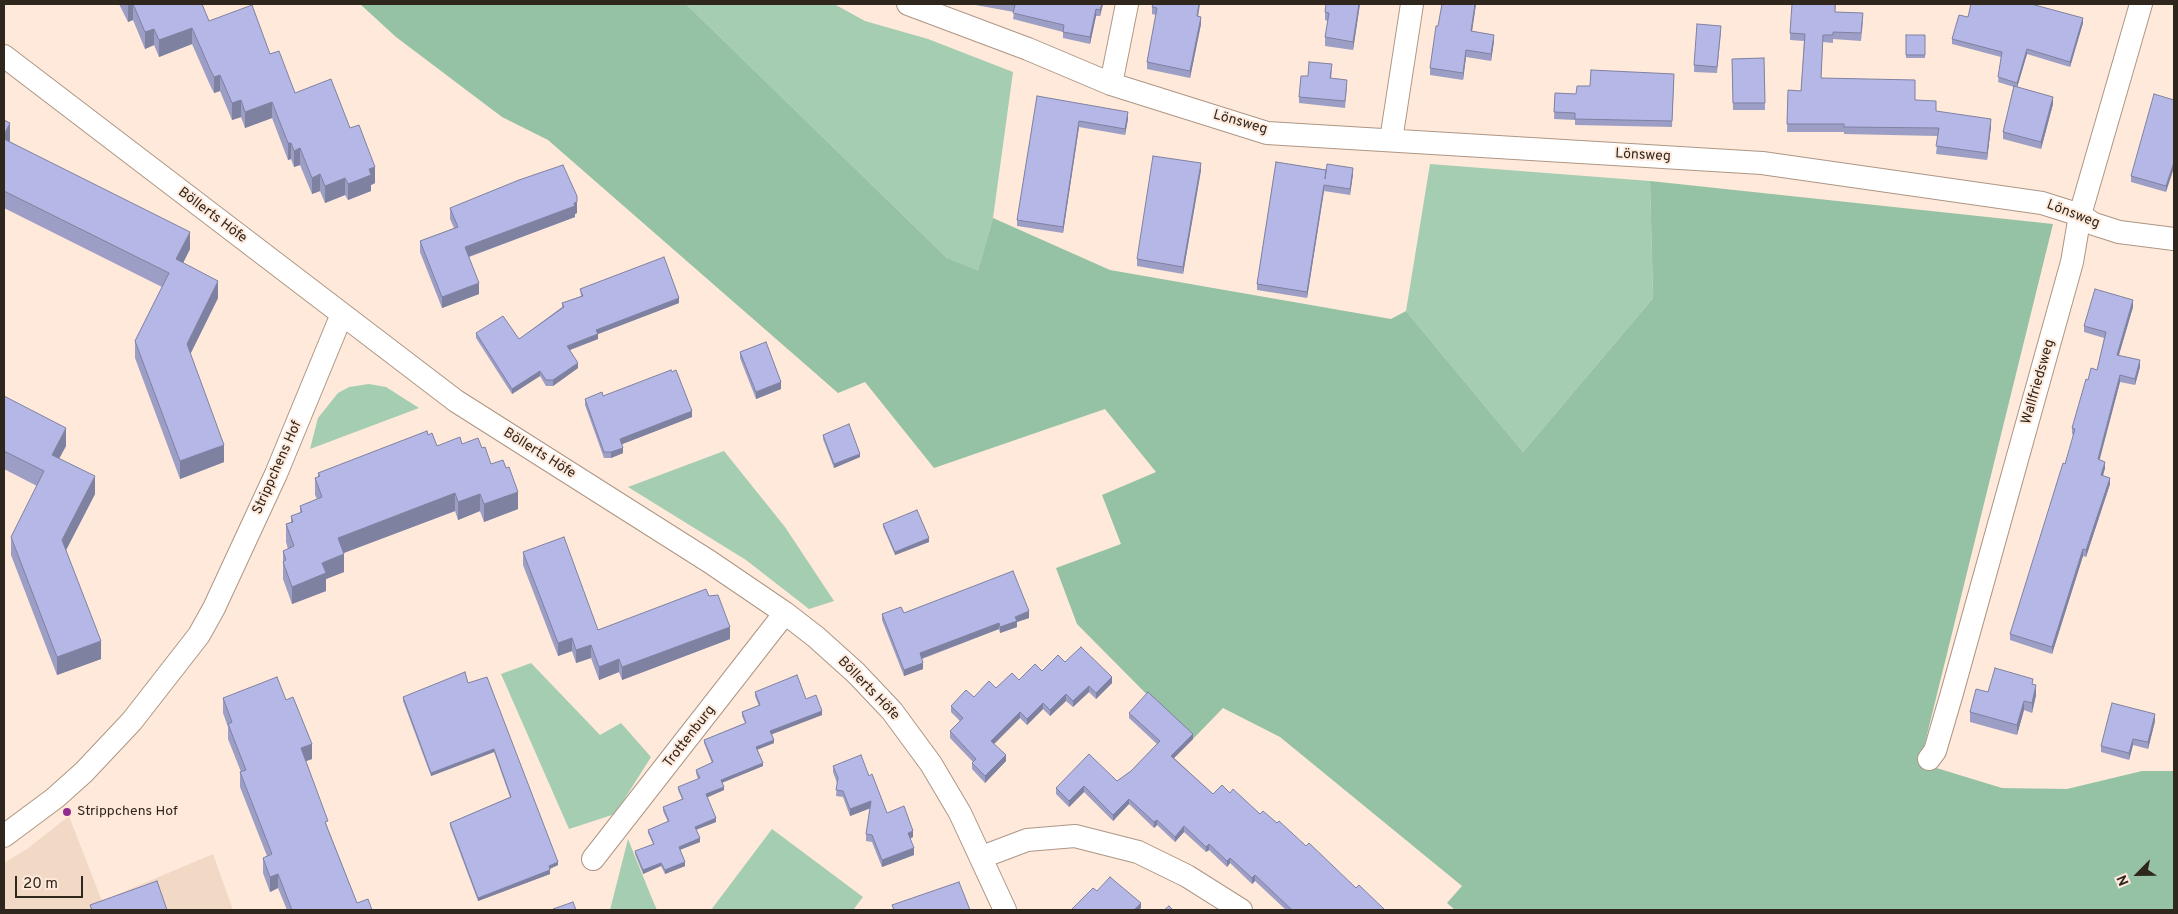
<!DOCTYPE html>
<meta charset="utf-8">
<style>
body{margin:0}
#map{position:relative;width:2178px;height:914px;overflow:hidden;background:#fee9da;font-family:Overpass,sans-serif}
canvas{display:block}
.frame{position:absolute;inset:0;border:5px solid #2f261e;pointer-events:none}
.north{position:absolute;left:2113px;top:849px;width:50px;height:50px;-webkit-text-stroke:4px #fee9da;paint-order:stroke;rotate:247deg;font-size:14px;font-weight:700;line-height:20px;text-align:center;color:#2f261e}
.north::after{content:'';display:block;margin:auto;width:18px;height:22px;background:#2f261e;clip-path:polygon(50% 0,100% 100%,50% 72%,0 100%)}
.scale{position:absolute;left:15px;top:876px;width:68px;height:22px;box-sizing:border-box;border:2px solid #2f261e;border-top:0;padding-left:6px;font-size:15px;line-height:18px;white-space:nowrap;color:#2f261e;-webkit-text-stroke:4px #fee9da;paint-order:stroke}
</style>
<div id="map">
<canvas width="2178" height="914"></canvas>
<div class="frame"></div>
<div class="north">N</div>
<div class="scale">20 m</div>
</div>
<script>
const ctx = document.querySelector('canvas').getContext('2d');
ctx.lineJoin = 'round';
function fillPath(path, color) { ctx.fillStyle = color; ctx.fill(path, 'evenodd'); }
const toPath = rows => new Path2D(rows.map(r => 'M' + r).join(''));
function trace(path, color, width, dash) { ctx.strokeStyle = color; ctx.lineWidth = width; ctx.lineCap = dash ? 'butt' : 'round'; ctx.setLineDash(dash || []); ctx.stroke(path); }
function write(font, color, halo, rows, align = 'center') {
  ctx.font = font + ' Overpass,sans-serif'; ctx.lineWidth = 4; ctx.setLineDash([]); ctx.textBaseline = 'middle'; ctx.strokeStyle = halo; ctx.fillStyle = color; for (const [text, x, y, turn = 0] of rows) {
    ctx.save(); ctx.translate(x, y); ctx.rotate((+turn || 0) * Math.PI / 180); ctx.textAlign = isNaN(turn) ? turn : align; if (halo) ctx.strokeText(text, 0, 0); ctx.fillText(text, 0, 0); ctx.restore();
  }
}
fillPath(toPath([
 [69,816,102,901,213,854,233,910,4,910,4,863,27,849]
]), '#f2d9c6');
fillPath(toPath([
 [686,4,834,4,865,21,928,39,1013,72,993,218,978,272,947,258],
 [1430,164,1650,181,1653,298,1523,452,1406,311],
 [369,384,386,387,419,408,310,449,318,418,338,393,349,387],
 [724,451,785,527,834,601,809,609,746,560,628,487],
 [531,663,600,735,621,723,651,757,615,814,569,829,501,674],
 [772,829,863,897,853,910,711,910],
 [628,839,653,901,657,910,610,910]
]), '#a4cdb2');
fillPath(toPath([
 [360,4,686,4,947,258,978,271,993,218,1110,270,1391,319,1406,311,1523,452,1653,298,1650,181,2053,224,1920,763,2002,788,2067,789,2142,771,2174,771,2174,910,1455,910,1447,903,1462,886,1280,737,1223,708,1192,740,1077,624,1056,568,1121,544,1102,495,1156,472,1105,409,934,468,865,382,838,393,548,140,502,117,396,37]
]), '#95c2a4');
const minor = toPath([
 [908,4,1028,49,1111,84,1267,133,1762,163,2042,203,2080,215,2094,224,2119,232,2174,239],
 [4,56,456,401,710,562,785,613,816,637,856,673,892,711,931,764,960,813,1005,910],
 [1111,84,1127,4],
 [1391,140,1412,4],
 [1929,759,1935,751,1952,693,2072,262,2080,215,2141,4],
 [4,836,55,798,84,772,132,721,199,635,214,608,276,474,342,314],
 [982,857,1027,840,1075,836,1138,852,1187,876,1241,910],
 [593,859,785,613]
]);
trace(minor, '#ae9684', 24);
trace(minor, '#fff', 22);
fillPath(toPath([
 [119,4,202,4,209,21,270,54,295,93,350,128,375,183,371,185,371,191,348,200,345,195,325,203,320,191,312,194,300,165,294,167,291,159,288,160,272,118,245,128,241,117,232,120,220,91,214,93,210,85,192,44,159,57,154,45,145,49,133,20,128,22],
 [970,4,1103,4,1100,16,1096,16,1090,44,1063,38,1063,32,1013,19,1014,12],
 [1360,4,1353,50,1325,46,1325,37,1328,21,1325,20,1325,12],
 [1476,4,1472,31,1494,41,1491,61,1466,57,1463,80,1430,75,1430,68,1438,26],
 [1836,4,1835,12,1863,21,1861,41,1833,39,1833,43,1823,42,1821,78,1915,100,1936,112,1991,126,1987,160,1936,154,1938,136,1844,134,1844,132,1787,132,1788,90,1801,91,1804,41,1790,40,1790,33],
 [1152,7,1198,16,1201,24,1190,78,1147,69,1147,62,1156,15,1152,14],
 [1968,17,2083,23,2070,67,2027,54,2017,87,2053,104,2041,149,2003,139,2003,132,2014,87,1998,82,2001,57,1952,44,1952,39],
 [1721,32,1717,73,1694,72,1694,65],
 [1906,35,1925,35,1925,58,1906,58],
 [1764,58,1765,110,1733,110,1732,59],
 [1332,70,1331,79,1347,87,1345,108,1299,103,1299,97,1308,76],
 [1674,80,1672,127,1575,125,1575,120,1554,119,1555,93,1576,94,1590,86],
 [1037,96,1128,119,1125,135,1079,127,1063,233,1017,226,1017,220],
 [2174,100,2166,192,2131,182,2131,176],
 [4,120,10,140,9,141,190,249,183,263,218,298,190,354,224,462,180,479,135,358,135,341,162,287,4,208],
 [1276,162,1353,174,1350,195,1324,191,1307,298,1257,290,1257,284],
 [1201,170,1183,274,1137,266,1137,259],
 [450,208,577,213,575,214,575,217,469,257,479,294,442,308,420,252,420,241,454,228,450,219],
 [580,289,679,303,598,334,598,339,570,350,578,368,553,386,546,386,540,376,512,394,476,338,476,333,519,339,562,307,562,303,581,296],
 [2133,307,2119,355,2140,367,2135,385,2120,382,2099,460,2105,468,2103,476,2110,484,2086,557,2083,556,2052,654,2010,640,2010,634,2065,464,2074,435,2072,434,2072,428,2088,380,2097,370,2104,338,2084,332,2084,326],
 [740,352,781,389,756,399,740,358],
 [4,396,66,446,59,458,95,494,66,550,101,659,57,675,11,555,11,537,37,486,4,469],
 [603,396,692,417,622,444,623,453,611,458,604,458,585,405,585,399],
 [428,435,437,446,462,444,482,448,518,509,484,522,480,511,458,520,455,511,344,553,344,572,326,579,326,591,292,604,283,579,283,551,288,549,286,542,286,524,291,522,291,516,300,513,300,506,317,499,315,495,315,478,318,477,318,473],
 [823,435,860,457,834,468,823,439],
 [883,524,929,542,895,555,883,527],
 [523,552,598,630,709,596,730,639,622,680,619,672,599,680,591,658,576,663,572,651,558,656,523,565],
 [904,613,1029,618,1017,622,1017,627,1000,633,999,629,922,659,923,669,904,676,882,620,882,614],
 [1065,662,1112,683,1096,699,1089,692,1073,707,1066,701,1050,716,1043,709,1027,725,1020,718,994,744,1006,761,985,783,972,769,972,763,973,762,950,738,950,731,960,721,951,712,951,706],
 [468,683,558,865,550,869,550,874,478,901,450,826,450,823,510,797,494,752,431,776,403,701,403,697],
 [2033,684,2036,695,2032,713,2024,710,2017,735,1970,722,1970,712,1988,692],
 [755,692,806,699,822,715,772,734,774,743,757,750,763,766,722,783,724,790,707,797,716,822,696,830,700,842,680,850,685,866,665,874,661,866,643,874,635,854,635,851,653,844,648,833,648,830,668,822,663,811,663,807,682,799,678,790,678,787,698,779,696,773,696,770,712,763,704,743,704,740,745,723,742,716,742,712,759,706,755,696],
 [223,698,286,700,312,759,305,761,328,829,357,903,372,910,287,910,278,888,270,892,263,873,263,858,267,856,240,787,240,772,241,772,228,739,228,727,223,713],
 [1129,713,1193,739,1174,758,1213,794,1230,793,1260,814,1277,823,1306,846,1356,888,1385,910,1286,910,1255,881,1252,884,1230,863,1227,867,1209,850,1206,852,1184,832,1175,842,1157,825,1154,828,1129,804,1113,821,1084,792,1069,807,1056,794,1056,788,1117,781,1131,771,1157,744,1129,718],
 [2155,721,2148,749,2133,745,2129,760,2101,752,2101,746],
 [833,766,869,776,887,813,913,837,910,839,914,855,882,867,872,842,866,841,866,834,870,808,850,816,843,797,836,796,837,783,833,772]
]), '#9c9ec6');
fillPath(toPath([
 [132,4,133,4,133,20,128,22,128,5],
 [1102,4,1103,4,1100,16,1100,10],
 [1199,4,1200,4,1197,23,1197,16],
 [1359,4,1360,4,1353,50,1353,42],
 [1475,4,1476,4,1471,38,1471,31],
 [1096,9,1096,16,1090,44,1090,37],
 [1201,17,1201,24,1190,78,1190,71],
 [2083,18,2083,23,2070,67,2070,62],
 [192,28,192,44,159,57,159,40],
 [154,29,154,45,145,49,145,32],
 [1494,35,1494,41,1491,61,1491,54],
 [2027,49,2027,54,2017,88,2017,83],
 [1466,50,1466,57,1463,80,1463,73],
 [220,75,220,91,214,93,214,77],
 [2053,97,2053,104,2041,149,2041,142],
 [241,100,241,117,232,120,232,103],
 [272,102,272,118,245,128,245,112],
 [1128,112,1128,119,1125,135,1125,129],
 [1991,119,1991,126,1987,160,1987,153],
 [1079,121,1079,127,1063,233,1063,227],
 [10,123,10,140,4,152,4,135],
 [288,143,291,143,291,159,288,160],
 [300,148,300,165,294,167,294,151],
 [2174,162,2174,168,2166,192,2166,186],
 [1201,163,1201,170,1183,274,1183,267],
 [375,167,375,183,371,185,371,191,348,200,348,184,369,169],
 [1353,168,1353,174,1350,195,1350,189],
 [320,174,320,191,312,194,312,178],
 [345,178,345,195,325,203,325,186],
 [1324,185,1324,191,1307,298,1307,292],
 [577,202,577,213,575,214,575,217,465,258,465,247],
 [190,232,190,249,176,277,176,259],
 [218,281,218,298,187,361,187,344],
 [479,283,479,294,442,308,442,297],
 [679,298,679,303,598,334,598,339,567,351,567,346,596,330],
 [2133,300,2133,307,2117,361,2117,355],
 [2140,360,2140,367,2135,385,2135,379],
 [578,363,578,368,553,386,553,380],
 [540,371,540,376,512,394,512,389],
 [2120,375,2120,382,2098,466,2098,459],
 [781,382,781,389,756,399,756,392],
 [692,411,692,417,620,445,620,439],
 [66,428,66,446,52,472,52,455],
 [224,445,224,462,180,479,180,461],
 [623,448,623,453,611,458,611,452],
 [860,454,860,457,834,468,834,464],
 [2105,462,2105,468,2101,482,2101,475],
 [95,476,95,494,62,558,62,540],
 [2110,478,2110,484,2086,557,2086,550],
 [518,492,518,509,484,522,484,504],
 [455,493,455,511,338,555,338,538],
 [480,494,480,511,458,520,458,502],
 [929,538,929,542,895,555,895,552],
 [2083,549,2083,556,2052,654,2052,647],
 [344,554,344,572,326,579,326,591,292,604,292,587,322,563],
 [1029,611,1029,618,1017,622,1017,627,1000,633,1000,627,1015,617],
 [999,623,999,629,920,659,920,653],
 [730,627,730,639,622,680,622,667],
 [572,638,572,651,558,656,558,643],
 [101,641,101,659,57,675,57,657],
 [591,645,591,658,576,663,576,650],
 [619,659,619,672,599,680,599,667],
 [923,663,923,669,904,676,904,670],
 [1112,677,1112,683,1096,699,1096,693],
 [2036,685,2036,695,2032,713,2032,703],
 [1089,686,1089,692,1073,707,1073,701],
 [1066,694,1066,701,1050,716,1050,710],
 [2024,701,2024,710,2017,735,2017,725],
 [1043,703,1043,709,1027,725,1027,719],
 [822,711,822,715,770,735,770,731],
 [1020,712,1020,718,991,747,991,741],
 [2155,714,2155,721,2148,749,2148,742],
 [1193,734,1193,739,1171,761,1171,756],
 [2133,739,2133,745,2129,760,2129,753],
 [774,740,774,743,756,750,756,747],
 [312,744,312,759,301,763,301,748],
 [494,749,494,752,431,776,431,773],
 [1006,755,1006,761,985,783,985,776],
 [763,763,763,766,721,783,721,780],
 [1084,786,1084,792,1069,807,1069,801],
 [724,787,724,790,706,798,706,794],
 [1129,799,1129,804,1113,821,1113,815],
 [871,801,871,808,850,816,850,809],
 [716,818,716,822,695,830,695,827],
 [1157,820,1157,825,1154,828,1154,822],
 [1184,826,1184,832,1175,842,1175,837],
 [913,831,913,837,908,839,908,833],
 [700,838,700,842,679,850,679,847],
 [1209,844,1209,850,1206,852,1206,847],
 [914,848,914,855,882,867,882,860],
 [1230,858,1230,863,1227,867,1227,861],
 [558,862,558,865,549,869,549,866],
 [685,862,685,866,665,874,665,870],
 [661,863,661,866,643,874,643,870],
 [550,870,550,874,478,901,478,898],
 [278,874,278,888,270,892,270,877],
 [1255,875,1255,881,1252,884,1252,878],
 [1141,903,1141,908,1139,910,1134,910]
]), '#7f81a1');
const building = toPath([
 [133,4,202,4,209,21,252,5,270,54,279,51,295,93,331,79,350,128,359,125,375,167,369,169,371,175,348,184,345,178,325,186,320,174,312,178,300,148,294,151,291,143,288,143,272,102,245,112,241,100,232,103,220,75,214,77,210,69,192,28,159,40,154,29,145,32,133,4],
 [1006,4,1102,4,1100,10,1096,9,1090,37,1063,32,1064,25,1013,13,1015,5,1006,4],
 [1153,4,1199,4,1197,16,1201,17,1190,71,1147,62,1157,8,1152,7,1153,4],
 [1326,4,1359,4,1353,42,1325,37,1329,13,1325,12,1326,4],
 [1442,4,1475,4,1471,31,1494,35,1491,54,1466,50,1463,73,1430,68,1436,26,1438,26,1442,4],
 [1792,4,1835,4,1835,12,1863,13,1861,33,1833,32,1833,35,1823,35,1821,78,1915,80,1915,100,1936,101,1936,111,1991,119,1987,153,1936,146,1939,128,1844,127,1844,124,1787,124,1788,90,1801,91,1805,34,1790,33,1792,4],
 [1971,4,2031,4,2083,18,2070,62,2027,49,2017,83,1998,77,2002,52,1952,39,1959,15,1968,17,1971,4],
 [1697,24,1721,26,1717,67,1694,65,1697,24],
 [1906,35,1925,35,1925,55,1906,55,1906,35],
 [1764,58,1765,103,1733,103,1732,59,1764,58],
 [1309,62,1332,64,1330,78,1347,80,1345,101,1299,97,1301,76,1308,76,1309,62],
 [1591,70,1674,74,1672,121,1575,119,1575,113,1554,112,1555,93,1576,94,1577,86,1590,86,1591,70],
 [2014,86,2053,97,2041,142,2003,132,2014,86],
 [2154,94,2174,100,2174,162,2166,186,2131,176,2154,94],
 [1037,96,1128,112,1125,129,1079,121,1063,227,1017,220,1037,96],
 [4,120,10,123,4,135,4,120],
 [4,139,190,232,176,259,218,281,187,344,224,445,180,461,135,341,169,273,4,191,4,139],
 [1153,156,1201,163,1183,267,1137,259,1153,156],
 [1276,162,1326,170,1325,179,1327,164,1353,168,1350,189,1324,185,1307,292,1257,284,1276,162],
 [563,165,577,196,577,202,574,203,575,206,465,247,479,283,442,297,420,241,458,227,450,208,519,180,563,165],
 [664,257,679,298,596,330,598,334,567,346,578,363,553,380,546,380,540,371,512,389,476,333,503,316,519,339,564,307,562,303,583,296,580,289,664,257],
 [2095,289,2133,300,2117,355,2140,360,2135,379,2120,375,2098,459,2105,462,2101,475,2110,478,2086,550,2083,549,2052,647,2010,634,2063,463,2065,464,2075,429,2072,428,2086,379,2088,380,2091,368,2097,370,2106,332,2084,326,2095,289],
 [766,342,781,382,756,392,740,352,766,342],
 [671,370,672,372,676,370,692,411,620,439,623,448,611,452,604,452,585,399,602,392,603,396,671,370],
 [4,396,66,428,52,455,95,476,62,540,101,641,57,657,11,537,44,471,4,451,4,396],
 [849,424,860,454,834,464,823,435,849,424],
 [427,431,428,435,432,433,437,446,460,437,462,444,478,438,482,448,485,447,491,464,503,460,506,468,509,467,518,492,484,504,480,494,458,502,455,493,338,538,344,554,322,563,326,573,292,587,283,562,286,560,283,551,294,546,286,524,293,522,291,516,302,512,300,506,322,497,315,478,320,476,318,473,427,431],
 [917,510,929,538,895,552,883,524,917,510],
 [564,537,598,630,706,589,709,596,718,595,730,627,622,667,619,659,599,667,591,645,576,650,572,638,558,643,523,552,564,537],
 [1013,571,1029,611,1015,617,1017,621,1000,627,999,623,920,653,923,663,904,670,882,614,901,607,904,613,1013,571],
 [1081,647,1112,677,1096,693,1089,686,1073,701,1066,694,1050,710,1043,703,1027,719,1020,712,991,741,1006,755,985,776,972,763,976,759,950,731,963,718,951,706,966,690,974,697,989,681,996,688,1012,673,1019,680,1035,664,1042,671,1058,655,1065,662,1081,647],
 [1995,668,2033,679,2032,684,2036,685,2032,703,2024,701,2017,725,1970,712,1976,689,1988,692,1995,668],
 [465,672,468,683,487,677,558,862,549,866,550,870,478,898,450,823,511,797,494,749,431,773,403,697,465,672],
 [797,675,806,699,816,695,822,711,770,731,774,740,756,747,763,763,721,780,724,787,706,794,716,818,695,827,700,838,679,847,685,862,665,870,661,863,643,870,635,851,654,844,648,830,669,821,663,807,683,799,678,787,700,778,696,770,713,762,704,740,746,723,742,712,760,705,755,692,797,675],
 [277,677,286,700,293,697,312,744,301,748,328,821,325,822,357,903,368,899,372,910,292,910,278,874,270,877,263,858,272,854,240,772,246,770,228,724,232,722,223,698,277,677],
 [1148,692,1193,734,1171,756,1213,794,1222,785,1230,793,1233,789,1260,814,1263,811,1277,823,1279,821,1306,846,1309,843,1356,888,1359,885,1385,910,1292,910,1255,875,1252,878,1230,858,1227,861,1209,844,1206,847,1184,826,1175,837,1157,820,1154,822,1129,799,1113,815,1084,786,1069,801,1056,788,1089,754,1117,781,1131,771,1160,741,1129,713,1148,692],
 [2112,703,2155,714,2148,742,2133,739,2129,753,2101,746,2112,703],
 [861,755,869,776,872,774,887,813,904,806,913,831,908,833,914,848,882,860,872,835,866,834,871,801,850,809,843,791,836,790,838,778,833,766,861,755],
 [1110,877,1141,903,1134,910,1071,910,1093,888,1097,891,1110,877],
 [157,881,167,910,92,910,90,905,157,881],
 [959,882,970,910,894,910,892,905,959,882],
 [573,902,576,910,553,910,553,909,573,902],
 [1169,906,1173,910,1164,910,1169,906]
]);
fillPath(building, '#b5b8e6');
trace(building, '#7f81a1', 1);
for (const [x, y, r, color] of [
 [67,812,5,"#922b90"]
]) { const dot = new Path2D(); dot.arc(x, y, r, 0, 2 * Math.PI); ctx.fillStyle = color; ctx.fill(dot); trace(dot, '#fee9da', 2); }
write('14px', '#2f261e', '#fee9da', [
 ["Lönsweg",1240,123,16],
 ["Lönsweg",1643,156,3],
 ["Lönsweg",2073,215,21],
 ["Böllerts Höfe",212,216,37],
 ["Wallfriedsweg",2039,382,-74],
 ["Böllerts Höfe",539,454,32],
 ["Strippchens Hof",278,468,-66],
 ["Böllerts Höfe",868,689,46],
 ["Trottenburg",690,737,-52]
]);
write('14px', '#2f261e', '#fee9da', [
 ["Strippchens Hof",77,812]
], 'left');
</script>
